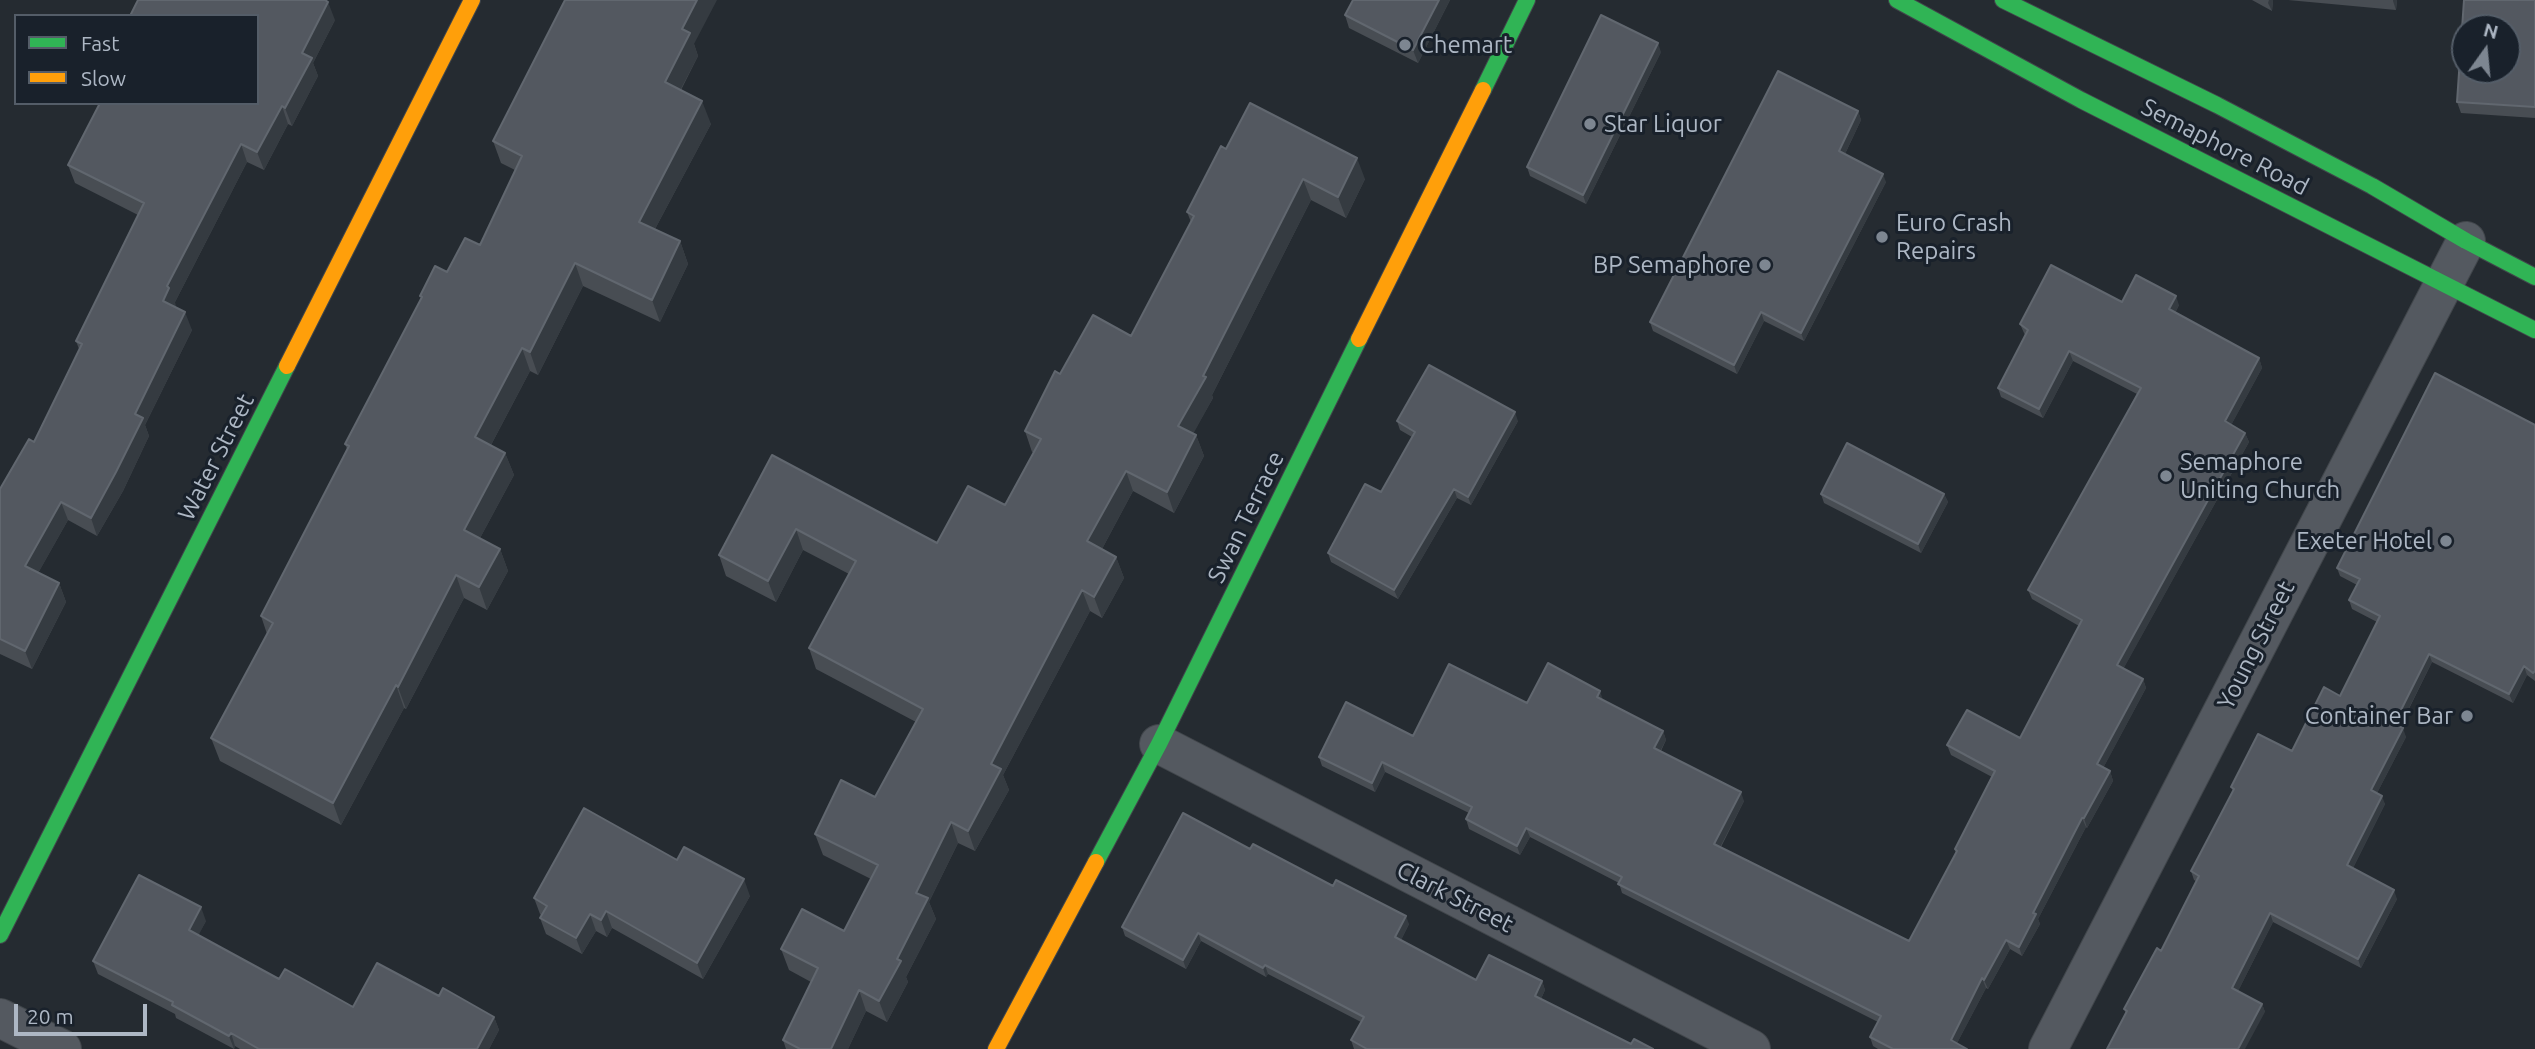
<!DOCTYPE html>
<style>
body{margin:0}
#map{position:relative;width:2535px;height:1049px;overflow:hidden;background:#252b31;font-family:Ubuntu,sans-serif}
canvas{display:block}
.legend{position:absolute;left:14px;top:14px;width:245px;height:91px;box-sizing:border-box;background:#19212b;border:2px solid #545d68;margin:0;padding:9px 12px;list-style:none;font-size:21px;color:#adb7c4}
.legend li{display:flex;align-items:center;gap:14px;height:35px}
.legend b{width:35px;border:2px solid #545d68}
.north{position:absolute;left:2451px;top:14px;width:70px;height:70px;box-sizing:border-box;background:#19212b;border:2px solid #545d68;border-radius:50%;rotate:15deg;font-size:19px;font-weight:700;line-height:28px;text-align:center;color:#adb7c4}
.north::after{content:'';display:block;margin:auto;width:24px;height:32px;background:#7d8691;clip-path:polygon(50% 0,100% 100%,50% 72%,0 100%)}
.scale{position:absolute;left:14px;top:1004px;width:133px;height:32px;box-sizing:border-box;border:4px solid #adb7c4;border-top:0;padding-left:9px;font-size:21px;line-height:24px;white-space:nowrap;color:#adb7c4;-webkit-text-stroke:5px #19212b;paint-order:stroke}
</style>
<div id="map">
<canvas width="2535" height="1049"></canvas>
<ul class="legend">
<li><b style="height:9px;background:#30b455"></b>Fast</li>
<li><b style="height:9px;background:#ff9f0a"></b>Slow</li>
</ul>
<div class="north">N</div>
<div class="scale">20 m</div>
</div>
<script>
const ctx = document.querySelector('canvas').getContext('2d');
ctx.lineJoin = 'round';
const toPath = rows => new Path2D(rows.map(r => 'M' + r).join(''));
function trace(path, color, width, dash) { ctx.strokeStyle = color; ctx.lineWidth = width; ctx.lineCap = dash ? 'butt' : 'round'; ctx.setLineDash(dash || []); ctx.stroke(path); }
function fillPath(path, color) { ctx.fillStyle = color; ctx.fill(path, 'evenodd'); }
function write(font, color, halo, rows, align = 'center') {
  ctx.font = font + ' Ubuntu,sans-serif'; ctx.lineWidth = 6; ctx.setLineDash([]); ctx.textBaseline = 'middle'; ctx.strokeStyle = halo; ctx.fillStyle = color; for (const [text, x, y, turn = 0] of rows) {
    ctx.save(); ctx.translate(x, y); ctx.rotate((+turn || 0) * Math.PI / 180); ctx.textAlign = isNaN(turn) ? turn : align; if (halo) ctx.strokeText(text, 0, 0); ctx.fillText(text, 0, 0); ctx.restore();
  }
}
const street = toPath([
 [1159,744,1751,1049],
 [0,1018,62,1049],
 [2048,1049,2466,241]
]);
const fast = toPath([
 [1897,0,2081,100,2535,330],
 [2003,0,2217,105,2372,186,2466,241,2535,277],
 [1483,90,1527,0],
 [1096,862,1159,744,1359,339],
 [0,935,287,366]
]);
const slow = toPath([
 [1359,339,1483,90],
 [287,366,472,0],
 [996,1049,1096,862]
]);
trace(street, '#41464b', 40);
trace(fast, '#41464b', 18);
trace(slow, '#41464b', 18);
trace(street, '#545960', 38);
trace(fast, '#30b455', 16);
trace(slow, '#ff9f0a', 16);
fillPath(toPath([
 [1353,0,1450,0,1418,63,1349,28,1345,15],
 [2252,0,2273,0,2272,11],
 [2288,0,2397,0,2396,10],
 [2535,0,2535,118,2461,113,2457,102],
 [335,20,313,63,318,76,292,126,288,124,264,170,247,162,175,302,175,307,192,330,145,425,149,436,123,491,97,536,68,520,38,573,59,583,66,602,32,669,0,654,0,489,34,442,79,349,76,341,138,215,75,183,68,165],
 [694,44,698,56,681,90,711,124,655,229,680,241,688,264,660,322,583,286,538,375,530,371,491,445,505,453,514,475,480,538,500,549,508,571,487,610,464,598,406,709,404,708,341,825,220,761,211,738,267,634,261,616,347,449,345,444,421,299,420,296,480,245,515,170,501,163,493,141],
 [1661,52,1586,204,1530,176,1527,167],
 [1858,111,1861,120,1845,154,1886,182,1804,341,1764,321,1737,374,1653,331,1650,322],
 [1226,149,1365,179,1346,218,1311,200,1212,395,1213,398,1193,433,1196,435,1204,456,1174,513,1133,491,1102,549,1116,557,1124,578,1102,618,1090,611,1003,775,1009,790,975,851,958,843,929,902,936,919,906,977,908,982,887,1022,866,1011,848,1049,786,1049,783,1040,811,982,789,970,781,949,844,931,871,879,823,855,815,834,875,797,916,722,816,669,809,648,849,574,803,550,776,602,726,576,719,555,772,455,937,543,1005,505,1034,453,1032,452,1025,431,1060,374,1131,336,1191,222,1187,212],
 [2122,302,2179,305,2175,313,2259,358,2262,368,2231,425,2245,433,2249,442,2123,669,2143,679,2146,688,2103,768,2110,771,2113,781,2087,828,2086,827,2038,919,2040,924,2022,956,2010,949,1988,989,1986,988,1957,1043,1967,1049,1878,1049,1873,1046,1870,1037,1878,1022,1622,893,1619,883,1530,837,1520,855,1469,829,1466,819,1469,813,1385,772,1375,792,1322,766,1319,757,1413,736,1527,703,1603,700,1663,731,1666,740,1661,751,1744,801,1721,847,1909,941,1956,853,1955,849,1992,777,1951,755,1947,745,2020,738,2079,626,2032,599,2028,590,2137,394,2073,361,2043,418,2001,397,1998,388,2025,335,2024,333,2020,324],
 [1397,421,1518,421,1471,505,1457,498,1398,599,1331,562,1328,553,1381,492,1412,437,1400,430],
 [2535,425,2535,681,2527,675,2513,703,2432,662,2400,727,2406,737,2377,793,2385,804,2353,868,2397,899,2361,968,2273,922,2238,991,2262,1004,2265,1012,2126,1014,2124,1009,2161,951,2196,881,2194,880,2191,871,2233,791,2231,787,2292,751,2340,696,2377,622,2352,609,2349,600,2357,585,2340,576,2337,568],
 [1821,494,1944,494,1948,502,1921,553,1824,503],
 [1250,849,1333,886,1409,924,1401,940,1476,980,1542,981,1545,990,1541,999,1631,1044,1653,1049,1354,1049,1351,1040,1361,1022,1268,974,1266,977,1201,941,1186,969,1125,936,1122,927],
 [677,860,750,896,703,979,612,928,607,937,596,931,582,954,546,934,540,918,541,915,540,914,534,898],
 [206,921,198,935,279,979,353,1007,439,996,494,1017,499,1030,489,1049,240,1049,235,1046,234,1049,176,1018,175,1014,98,974,93,961]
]), '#484d53');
fillPath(toPath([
 [697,0,717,0,694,44,698,56,673,104,665,82,682,29],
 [1439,0,1450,0,1418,63,1413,50],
 [2269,0,2273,0,2272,11,2268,3],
 [2393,0,2397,0,2396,10,2393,1],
 [328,2,335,20,313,63,318,76,292,126,285,108,302,53],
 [1658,43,1661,52,1586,204,1583,195],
 [702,101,711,124,647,244,639,222],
 [282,106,288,124,264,170,257,152],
 [1858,111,1861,120,1842,160,1839,151],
 [241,144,247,162,175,302,176,306,169,319,163,301,167,286],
 [1357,158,1365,179,1346,218,1338,197],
 [1883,174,1886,182,1804,341,1801,333],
 [1303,179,1311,200,1212,395,1213,398,1186,447,1178,426],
 [680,241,688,264,660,322,652,300],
 [575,263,583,286,538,375,530,352],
 [2176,296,2179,305,2172,319,2169,309],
 [185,312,192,330,145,425,149,436,123,491,97,536,91,518,135,414],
 [1761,312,1764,321,1737,374,1734,365],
 [522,348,530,371,483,460,475,437],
 [2069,351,2073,361,2043,418,2039,409],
 [2259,358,2262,368,2228,431,2225,421],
 [1515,412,1518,421,1471,505,1468,497],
 [2245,433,2249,442,2120,675,2117,665],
 [1196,435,1204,456,1174,513,1167,492],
 [505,453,514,475,472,553,464,530],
 [1126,471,1133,491,1095,562,1087,541],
 [1454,489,1457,498,1398,599,1394,590],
 [1944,494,1948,502,1921,553,1918,544],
 [61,502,68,520,32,584,25,566],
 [796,529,803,550,776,602,768,581],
 [500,549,508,571,487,610,479,587],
 [1116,557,1124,578,1102,618,1094,597],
 [456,575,464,598,406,709,398,687],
 [59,583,66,602,32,669,25,651],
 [1082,590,1090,611,1003,775,1009,790,975,851,968,831,991,764],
 [2429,654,2432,662,2397,732,2394,724],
 [2524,666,2527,675,2513,703,2509,694],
 [2143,679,2146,688,2100,774,2097,764],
 [396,685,404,708,341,825,333,803],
 [1600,691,1603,700,1597,697],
 [2403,728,2406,737,2374,799,2371,790],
 [1663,731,1666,740,1657,757,1654,748],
 [1382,762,1385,772,1375,792,1372,783],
 [2110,771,2113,781,2087,828,2084,818],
 [1741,792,1744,801,1717,853,1714,844],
 [2382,796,2385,804,2350,874,2347,865],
 [2082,818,2086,827,2038,919,2040,924,2022,956,2019,947,2033,913],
 [951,822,958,843,929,902,936,919,906,977,908,982,887,1022,879,1001,897,959,916,893],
 [1526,828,1530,837,1520,855,1517,846],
 [744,879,750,896,703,979,697,963],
 [2394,890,2397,899,2361,968,2358,959],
 [201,907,206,921,194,944,189,930],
 [606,911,612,928,607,937,601,920],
 [2270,913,2273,922,2235,997,2232,988],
 [590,914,596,931,582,954,576,938],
 [1406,916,1409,924,1398,946,1395,937],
 [1198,933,1201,941,1186,969,1183,960],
 [2006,940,2010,949,1988,989,1984,980],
 [1265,965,1268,974,1266,977,1263,968],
 [1982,978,1986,988,1954,1049,1951,1040],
 [1542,981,1545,990,1538,1005,1535,996],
 [859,990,866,1011,848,1049,831,1049],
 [2262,1004,2265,1012,2245,1049,2238,1049],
 [494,1017,499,1030,489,1049,477,1049],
 [231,1033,235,1046,234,1049,229,1036]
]), '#353b41');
const building = toPath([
 [138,0,325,0,328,2,302,53,312,58,285,108,282,106,257,152,241,144,167,286,169,288,163,301,185,312,135,414,143,418,116,472,91,518,61,502,25,566,59,583,25,651,0,639,0,489,29,439,34,442,82,344,76,341,144,203,68,165,100,103,257,103,257,16,130,16,138,0],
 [565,0,697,0,682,29,690,33,665,82,702,101,639,222,680,241,652,300,575,263,530,352,522,348,475,437,505,453,464,530,500,549,479,587,456,575,398,687,396,685,333,803,211,738,273,623,261,616,349,446,345,444,422,297,420,296,435,266,447,272,465,238,480,245,522,156,493,141,565,0],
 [1353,0,1439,0,1413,50,1345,15,1353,0],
 [2464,0,2535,0,2535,107,2457,102,2464,0],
 [2465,28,2507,28,2507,70,2465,70,2465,28],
 [1601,15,1658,43,1583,195,1527,167,1601,15],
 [1778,71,1858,111,1839,151,1883,174,1801,333,1761,312,1734,365,1650,322,1778,71],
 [1250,103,1357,158,1338,197,1303,179,1203,376,1206,377,1178,426,1196,435,1167,492,1126,471,1087,541,1116,557,1094,597,1082,590,991,764,1001,769,968,831,951,822,916,893,928,898,897,959,901,961,879,1001,859,990,831,1049,800,1049,783,1040,818,968,781,949,802,909,844,931,878,865,815,834,841,780,875,797,923,709,809,648,856,561,796,529,768,581,719,555,772,455,937,543,968,486,1005,505,1041,439,1025,431,1055,371,1060,374,1093,315,1131,336,1194,216,1187,212,1221,146,1226,149,1250,103],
 [2051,265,2122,302,2136,275,2176,296,2169,309,2259,358,2225,421,2245,433,2117,665,2143,679,2097,764,2110,771,2084,818,2082,818,2033,913,2036,914,2019,947,2006,940,1984,980,1982,978,1951,1040,1967,1049,1893,1049,1870,1037,1881,1016,1618,884,1622,877,1526,828,1517,846,1466,819,1472,807,1382,762,1372,783,1319,757,1346,702,1413,736,1449,664,1527,703,1548,663,1600,691,1597,697,1663,731,1654,748,1741,792,1714,844,1909,941,1957,851,1955,849,1995,771,1947,745,1967,710,2020,738,2082,620,2028,590,2141,388,2069,351,2039,409,1998,388,2028,330,2020,324,2051,265],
 [1429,365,1515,412,1468,497,1454,489,1394,590,1328,553,1365,484,1381,492,1415,432,1397,421,1429,365],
 [2435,373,2535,425,2535,671,2533,673,2524,666,2509,694,2429,654,2394,724,2403,728,2371,790,2382,796,2347,865,2394,890,2358,959,2270,913,2232,988,2262,1004,2238,1049,2107,1049,2127,1011,2124,1009,2157,948,2161,951,2199,876,2191,871,2234,789,2231,787,2258,734,2292,751,2324,687,2340,696,2380,616,2349,600,2360,579,2337,568,2435,373],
 [1847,443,1944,494,1918,544,1821,494,1847,443],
 [584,808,677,860,684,847,744,879,697,963,606,911,601,920,590,914,576,938,540,918,547,906,534,898,584,808],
 [1183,813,1250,849,1253,844,1333,886,1336,880,1406,916,1395,937,1476,980,1489,955,1542,981,1535,996,1631,1044,1634,1039,1653,1049,1367,1049,1351,1040,1364,1017,1265,965,1263,968,1198,933,1183,960,1122,927,1183,813],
 [139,875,201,907,189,930,279,979,285,969,353,1007,377,963,439,996,443,988,494,1017,477,1049,259,1049,231,1033,229,1036,172,1005,173,1002,93,961,139,875]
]);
fillPath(building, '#535860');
trace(building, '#61676f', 2);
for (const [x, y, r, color] of [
 [1405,45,7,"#7d8691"],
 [1590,124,7,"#7d8691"],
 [1882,237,7,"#7d8691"],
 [1765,265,7,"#7d8691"],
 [2166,476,7,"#7d8691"],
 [2446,541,7,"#7d8691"],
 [2467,716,7,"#7d8691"]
]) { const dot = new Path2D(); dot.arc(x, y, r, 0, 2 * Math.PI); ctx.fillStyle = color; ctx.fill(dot); trace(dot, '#19212b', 2.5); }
write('24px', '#adb7c4', '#19212b', [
 ["Chemart",1419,45],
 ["Star Liquor",1604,124],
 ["Euro Crash",1896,223],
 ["Repairs",1896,251],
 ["BP Semaphore",1751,265,"right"],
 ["Semaphore",2180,462],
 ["Uniting Church",2180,490],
 ["Exeter Hotel",2432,541,"right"],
 ["Container Bar",2453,716,"right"]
], 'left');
write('24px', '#adb7c4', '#19212b', [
 ["Semaphore Road",2225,147,27],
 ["Water Street",216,457,-63],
 ["Swan Terrace",1246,517,-64],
 ["Young Street",2256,645,-63],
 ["Clark Street",1455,897,27]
]);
</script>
